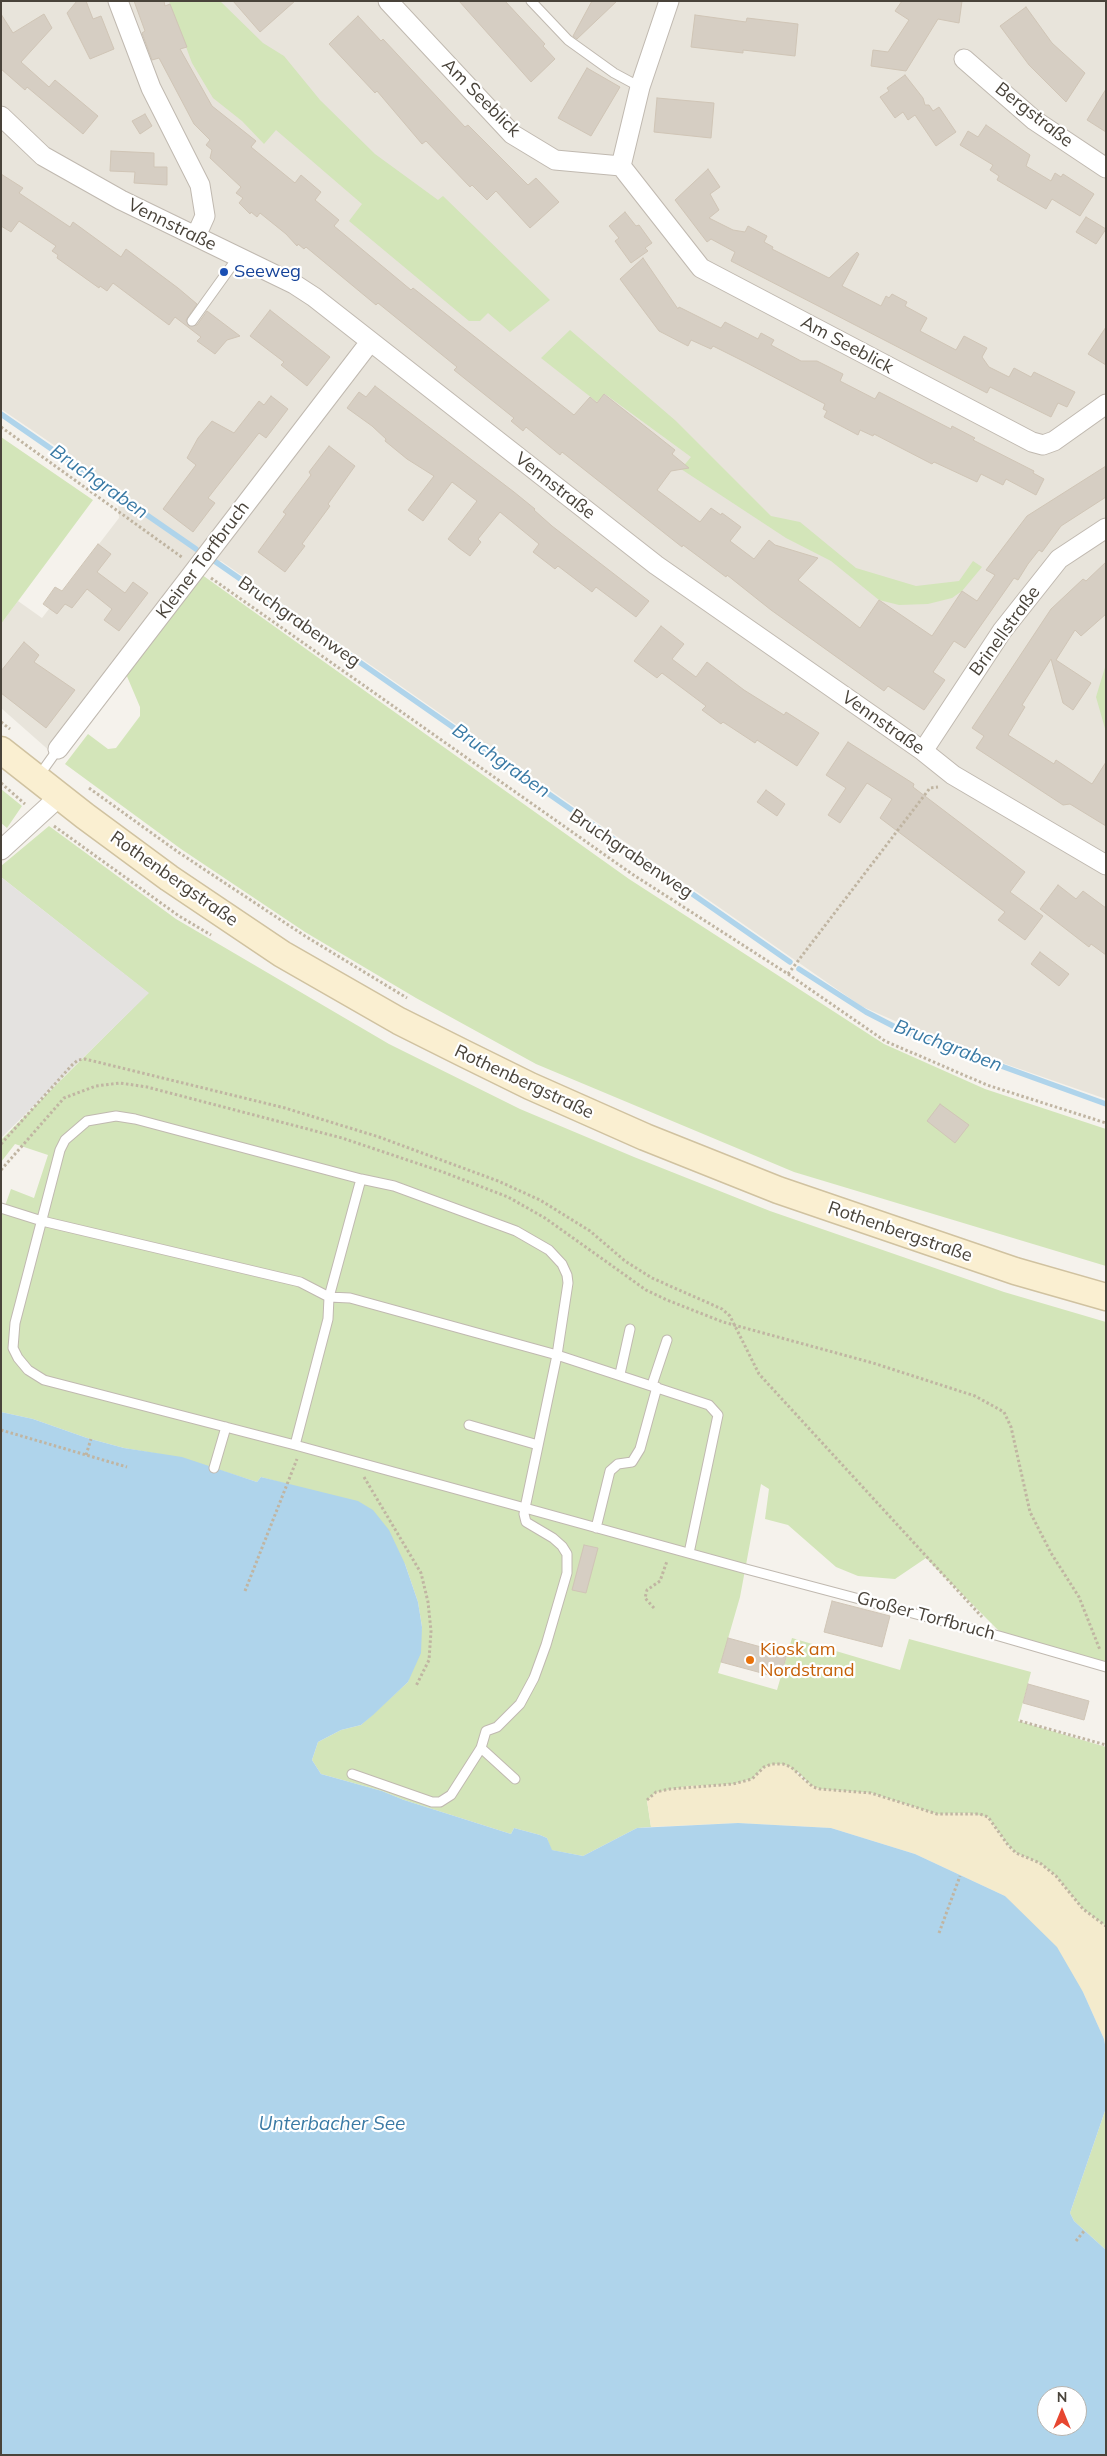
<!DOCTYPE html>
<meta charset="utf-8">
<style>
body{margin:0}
#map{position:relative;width:1107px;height:2456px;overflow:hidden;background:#f5f2ec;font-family:Mulish,sans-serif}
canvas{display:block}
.frame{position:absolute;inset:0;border:2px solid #49433a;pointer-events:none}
.north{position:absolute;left:1037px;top:2386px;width:50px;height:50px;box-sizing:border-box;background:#fff;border:1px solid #b6b4b0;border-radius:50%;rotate:0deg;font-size:14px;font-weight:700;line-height:20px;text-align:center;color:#49433a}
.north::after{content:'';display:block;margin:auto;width:18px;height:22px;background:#e74731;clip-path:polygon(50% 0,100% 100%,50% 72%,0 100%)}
</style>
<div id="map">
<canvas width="1107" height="2456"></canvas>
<div class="frame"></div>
<div class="north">N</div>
</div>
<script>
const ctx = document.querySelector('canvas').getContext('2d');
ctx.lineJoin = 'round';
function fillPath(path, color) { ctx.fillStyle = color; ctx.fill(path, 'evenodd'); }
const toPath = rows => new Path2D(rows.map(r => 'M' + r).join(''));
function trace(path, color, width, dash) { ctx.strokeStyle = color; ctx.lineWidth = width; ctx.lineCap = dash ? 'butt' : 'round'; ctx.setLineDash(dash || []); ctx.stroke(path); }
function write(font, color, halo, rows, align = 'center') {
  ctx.font = font + ' Mulish,sans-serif'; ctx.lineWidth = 4.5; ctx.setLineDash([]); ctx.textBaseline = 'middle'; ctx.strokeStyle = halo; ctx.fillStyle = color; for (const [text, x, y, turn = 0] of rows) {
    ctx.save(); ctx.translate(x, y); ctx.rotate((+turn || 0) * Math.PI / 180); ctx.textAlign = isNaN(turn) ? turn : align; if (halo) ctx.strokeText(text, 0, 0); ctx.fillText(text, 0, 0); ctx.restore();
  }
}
fillPath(toPath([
 [1,1,1106,1,1106,1099,945,1043,861,1006,221,561,187,575,52,753,1,708,1,624,18,601,42,618,119,518,117,488,1,409]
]), '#e8e4db');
fillPath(toPath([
 [169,1,220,1,263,43,284,56,320,100,375,154,438,200,443,196,550,300,510,332,488,313,480,321,469,321,349,221,362,204,276,130,264,144,242,121,213,98,192,63],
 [570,330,676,421,771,516,800,522,856,568,916,586,959,581,973,561,982,567,962,591,952,598,928,604,899,605,879,600,831,561,786,538,681,469,691,457,605,394,597,402,541,358],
 [1,437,93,500,1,624],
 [198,572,629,879,884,1044,985,1089,1106,1129,1106,1266,794,1172,536,1064,416,998,305,932,181,849,65,764,88,734,108,749,116,748,140,716,140,707,126,674],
 [1106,664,1106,732,1096,697],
 [1,789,22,806,7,828,1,823],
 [49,826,176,919,389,1044,520,1109,634,1157,770,1211,1004,1292,1106,1322,1106,1666,1000,1632,926,1558,895,1579,858,1576,836,1567,788,1525,765,1519,769,1489,761,1484,740,1597,718,1673,777,1690,792,1638,900,1670,909,1639,1031,1672,1018,1721,1106,1747,1106,1926,1083,1909,1056,1876,1040,1863,1016,1853,1008,1845,988,1817,970,1813,937,1814,871,1793,820,1789,813,1787,798,1772,764,1767,752,1779,733,1784,670,1789,647,1801,651,1827,637,1828,583,1856,551,1850,547,1838,540,1835,514,1828,511,1834,404,1800,382,1791,321,1774,312,1760,318,1742,341,1730,361,1725,408,1682,422,1627,418,1602,405,1564,315,1492,261,1477,257,1482,182,1458,124,1448,87,1438,33,1419,1,1412,1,1217,11,1189,34,1198,48,1155,15,1144,1,1162,1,1140,148,993,1,877,1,866],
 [1106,2108,1106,2250,1074,2221,1070,2213]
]), '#d3e5b9');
fillPath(toPath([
 [772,1764,783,1764,791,1767,806,1782,820,1789,871,1793,937,1814,970,1813,988,1817,1008,1846,1016,1853,1040,1863,1056,1876,1083,1909,1106,1926,1106,2050,1104,2039,1083,1992,1005,1896,915,1854,831,1828,738,1823,651,1827,647,1800,656,1792,688,1786,733,1784,752,1779,764,1767]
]), '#f4ebcd');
fillPath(toPath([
 [1,877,149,993,1,1138]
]), '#e4e2e0');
fillPath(toPath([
 [1,1412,33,1419,87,1438,124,1448,182,1457,257,1482,261,1477,358,1501,373,1510,389,1530,405,1564,418,1602,422,1627,421,1653,408,1682,373,1715,361,1725,341,1730,318,1742,312,1760,321,1774,382,1791,404,1800,511,1834,514,1828,540,1835,547,1838,552,1850,583,1856,637,1828,738,1823,831,1828,915,1854,1005,1896,1057,1947,1083,1992,1104,2039,1106,2050,1106,2108,1070,2213,1074,2221,1106,2250,1106,2455,1,2455],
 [1047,2396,1077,2396,1077,2426,1047,2426]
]), '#afd4eb');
trace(toPath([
 [1,414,196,549],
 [213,560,790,962],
 [799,969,866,1012,899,1029,1106,1104]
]), '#afd4eb', 5.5);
const building = toPath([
 [77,1,86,1,93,19,101,16,114,49,90,59,67,13,77,1],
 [134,1,164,1,165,6,170,4,187,47,180,49,212,106,256,141,251,147,295,183,301,175,321,192,315,200,339,220,334,226,411,290,413,288,574,415,590,397,597,403,604,394,675,450,672,454,689,468,671,471,657,490,700,522,711,508,721,515,722,513,741,527,730,541,754,559,769,540,775,545,818,558,798,580,860,628,879,600,932,636,962,591,977,601,995,575,986,570,1027,516,1106,466,1106,497,1061,526,1042,552,1039,550,1028,564,1018,580,1014,578,965,648,954,641,933,672,945,680,924,710,888,686,884,691,771,610,727,575,726,577,683,545,682,547,562,452,560,455,526,427,523,431,511,421,514,418,454,370,457,367,378,303,376,305,306,247,304,249,298,244,297,246,286,234,260,213,257,217,251,212,250,214,239,203,243,198,236,193,241,187,210,158,212,150,206,145,210,140,194,124,159,58,152,60,142,33,145,31,134,1],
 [233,1,295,1,260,32,233,1],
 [459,1,505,1,545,44,543,46,555,59,531,82,459,1],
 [592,1,617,1,577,39,573,36,592,1],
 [902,1,962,1,959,23,938,19,906,71,871,66,873,50,888,52,909,20,895,11,902,1],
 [1026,7,1052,43,1085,73,1066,102,1029,65,1000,26,1026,7],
 [1,14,13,33,44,14,52,28,21,62,49,87,55,80,98,116,83,134,27,87,25,90,1,69,1,14],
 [695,15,746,22,747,18,798,24,795,56,743,50,743,53,691,47,695,15],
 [358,16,381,41,383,39,465,127,468,125,528,185,536,178,559,202,530,228,496,191,487,200,472,185,470,187,426,141,422,144,377,91,375,93,329,44,358,16],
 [587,68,620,87,591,136,558,118,587,68],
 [905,75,923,98,925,105,929,105,933,111,939,107,956,132,936,146,915,115,908,120,903,112,895,118,880,97,889,91,887,88,905,75],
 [1106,89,1106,132,1087,120,1106,89],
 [657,98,714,103,711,138,654,132,657,98],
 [145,114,152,126,140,134,132,121,145,114],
 [986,125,1030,155,1026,166,1051,181,1055,173,1061,177,1063,174,1094,194,1080,216,1052,199,1046,209,1012,189,997,180,999,176,990,170,993,165,960,145,968,131,978,137,986,125],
 [111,151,154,153,154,167,167,167,167,185,134,183,135,172,110,171,111,151],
 [708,169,720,187,710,194,719,210,709,218,733,230,745,232,748,226,767,236,764,242,773,247,772,249,829,278,857,252,859,254,842,286,881,306,886,296,889,298,892,294,907,302,905,306,927,318,920,331,956,350,964,336,987,348,982,357,989,367,1009,377,1014,368,1031,377,1034,372,1075,392,1067,407,1058,403,1051,417,990,387,987,393,731,261,735,252,711,239,707,242,675,200,708,169],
 [1,174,23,188,19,193,70,227,73,222,121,257,126,249,178,288,197,304,186,320,189,326,197,325,207,311,240,336,227,340,215,354,197,341,201,337,175,317,169,325,113,283,107,291,100,286,99,288,57,258,58,255,52,251,56,246,19,221,11,232,1,226,1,174],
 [625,212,636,226,639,225,652,243,645,248,648,251,631,263,615,241,619,238,609,226,625,212],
 [1086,217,1106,229,1096,244,1076,232,1086,217],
 [643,258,678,309,679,307,721,328,725,322,758,339,761,333,774,340,771,345,801,361,817,361,843,374,840,381,875,399,879,392,951,429,952,426,975,438,973,440,1034,471,1033,473,1044,479,1036,495,1006,479,1003,485,981,474,977,482,934,462,932,464,874,434,873,436,860,430,858,435,824,417,827,411,823,409,825,404,747,363,713,346,711,349,691,340,688,346,659,331,620,279,643,258],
 [270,310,330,357,307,386,281,365,284,362,250,336,270,310],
 [1106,327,1106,365,1088,354,1106,327],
 [375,386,514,492,535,509,534,510,552,526,649,601,636,617,596,587,592,592,558,566,555,569,533,552,539,544,500,512,478,539,481,542,470,556,459,548,448,539,477,501,452,482,423,521,408,510,434,476,407,459,385,441,386,439,372,426,347,408,359,392,366,397,375,386],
 [271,396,288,409,266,438,259,433,208,498,215,503,193,532,163,509,196,465,187,458,198,438,212,421,234,433,259,401,264,405,271,396],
 [329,446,355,466,328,504,330,506,302,544,305,546,285,572,258,552,286,514,283,512,311,475,309,472,329,446],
 [98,544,111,554,97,572,125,593,133,582,148,593,119,631,104,620,112,609,87,589,72,608,65,604,57,614,43,604,55,587,62,591,98,544],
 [1106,562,1106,614,1081,636,1075,630,1056,660,1091,683,1073,710,1063,703,1051,659,1022,705,1025,707,1008,735,1054,764,1056,760,1092,784,1106,762,1106,826,1070,804,1063,805,976,748,984,736,972,728,1051,609,1083,579,1086,581,1106,562],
 [661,626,684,644,672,659,696,677,707,662,744,690,784,715,786,712,819,733,797,766,757,740,755,743,723,722,721,724,702,710,706,706,662,673,657,678,634,661,661,626],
 [24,642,39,655,34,662,75,690,46,728,1,693,1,671,24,642],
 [848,742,914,784,913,787,1025,872,1010,892,1043,916,1025,940,998,920,1005,912,880,818,892,799,867,783,840,823,828,815,846,788,826,775,848,742],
 [766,790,785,804,777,816,757,802,766,790],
 [1058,885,1076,899,1083,891,1106,908,1106,955,1091,944,1089,947,1040,909,1058,885],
 [1040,952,1069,974,1059,986,1031,964,1040,952],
 [940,1104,969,1125,955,1143,927,1121,940,1104],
 [584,1545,598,1548,586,1593,572,1590,584,1545],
 [832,1601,890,1616,882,1647,824,1632,832,1601],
 [728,1638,787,1654,780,1678,721,1662,728,1638],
 [1028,1684,1089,1701,1084,1720,1023,1703,1028,1684]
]);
fillPath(building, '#d6cec3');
trace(building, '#d0c5b6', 1);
const lane = toPath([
 [531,1,568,40,614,73,640,87],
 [192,321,238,257],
 [38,777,58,749],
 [1,1208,42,1221,300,1282,329,1297,350,1298,557,1355,709,1405,718,1415,689,1553],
 [620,1374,630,1329],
 [652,1385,667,1340],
 [469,1425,538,1445],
 [295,1445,328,1319,329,1297,361,1179],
 [214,1468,226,1427],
 [596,1528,610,1471,618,1464,632,1462,640,1449,657,1387],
 [352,1774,432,1802,440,1802,451,1795,481,1748],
 [515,1779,481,1748,486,1731,497,1727,520,1704,534,1678,546,1645,567,1573,567,1554,562,1546,553,1538,526,1522,524,1514,525,1508,557,1355,568,1283,567,1275,562,1264,549,1250,516,1231,394,1186,361,1179,135,1119,116,1116,87,1121,65,1140,60,1150,15,1323,13,1348,18,1358,28,1370,44,1380,295,1445,525,1508,746,1569,999,1636,1106,1667]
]);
const street = toPath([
 [118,1,151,88,200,185,205,216,196,236],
 [388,1,512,134,555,160,621,166],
 [669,1,640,87,621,166,701,268,1032,442,1043,445,1054,441,1106,404],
 [964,59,1034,120,1106,168],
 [1,116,43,156,121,200,294,284,314,297,656,565,923,751,953,775,1106,865],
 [58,749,370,342],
 [923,751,1002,631,1059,559,1106,528],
 [1,850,60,796]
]);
const secondary = toPath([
 [1,750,85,816,169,878,282,954,399,1021,463,1053,530,1086,645,1137,778,1190,1015,1271,1106,1297]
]);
trace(lane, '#c0b9b0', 11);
trace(street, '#c0b9b0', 21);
trace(secondary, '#d0c2a0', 29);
trace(toPath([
 [1,427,183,558],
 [211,578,632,874,788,974,885,1041,987,1085,1106,1123],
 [1,722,10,729],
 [1,783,25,804],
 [89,788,178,852,305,936,407,998],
 [54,826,179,916,211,935],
 [788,974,930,788,938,787],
 [1,1144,72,1065,78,1060,85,1059,285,1108,379,1137,498,1181,540,1200,590,1231,625,1261,652,1278,722,1309,730,1316,759,1374,982,1617],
 [1,1170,64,1098,96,1086,120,1083,147,1087,342,1138,443,1172,508,1197,545,1218,646,1290,667,1300,723,1322,873,1363,975,1396,1004,1412,1011,1427,1030,1512,1051,1553,1079,1597,1100,1650],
 [1,1430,127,1467],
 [86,1455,91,1439],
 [364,1477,421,1573,428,1602,431,1631,429,1660,416,1686],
 [245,1591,297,1459],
 [654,1608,645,1598,647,1590,660,1581,667,1561],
 [1020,1721,1106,1745],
 [647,1800,656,1792,670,1789,733,1784,752,1779,764,1767,772,1764,783,1764,791,1767,813,1787,820,1789,871,1793,937,1814,980,1814,988,1817,1008,1845,1016,1853,1040,1863,1056,1876,1083,1909,1106,1926],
 [939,1933,960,1876],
 [1076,2241,1084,2231]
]), '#c0b5a2', 3, [2.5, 2.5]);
trace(lane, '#fff', 9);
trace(street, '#fff', 19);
trace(secondary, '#faefd1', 26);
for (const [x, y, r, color] of [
 [224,272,5,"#1a4fb4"],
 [750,1660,5,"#e8710a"]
]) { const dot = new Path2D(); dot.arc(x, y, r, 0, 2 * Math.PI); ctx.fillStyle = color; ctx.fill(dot); trace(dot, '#fff', 2); }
write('18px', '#49433a', '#fff', [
 ["Am Seeblick",481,98,45],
 ["Bergstraße",1034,115,38],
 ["Vennstraße",172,225,26],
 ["Am Seeblick",847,345,28],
 ["Vennstraße",555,486,38],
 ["Kleiner Torfbruch",203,560,-53],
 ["Bruchgrabenweg",299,622,35],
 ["Brinellstraße",1005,631,-54],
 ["Vennstraße",883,723,35],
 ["Bruchgrabenweg",631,854,34],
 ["Rothenbergstraße",174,879,35],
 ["Rothenbergstraße",524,1082,25],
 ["Rothenbergstraße",900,1232,19],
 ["Großer Torfbruch",926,1616,15]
]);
write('18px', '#164399', '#fff', [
 ["Seeweg",234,272]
], 'left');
write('18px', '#c56008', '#fff', [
 ["Kiosk am",760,1650],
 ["Nordstrand",760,1671]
], 'left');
write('italic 19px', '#3a7aa5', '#fff', [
 ["Bruchgraben",99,482,35],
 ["Bruchgraben",501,761,35],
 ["Bruchgraben",948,1046,21],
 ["Unterbacher See",332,2124]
]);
</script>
